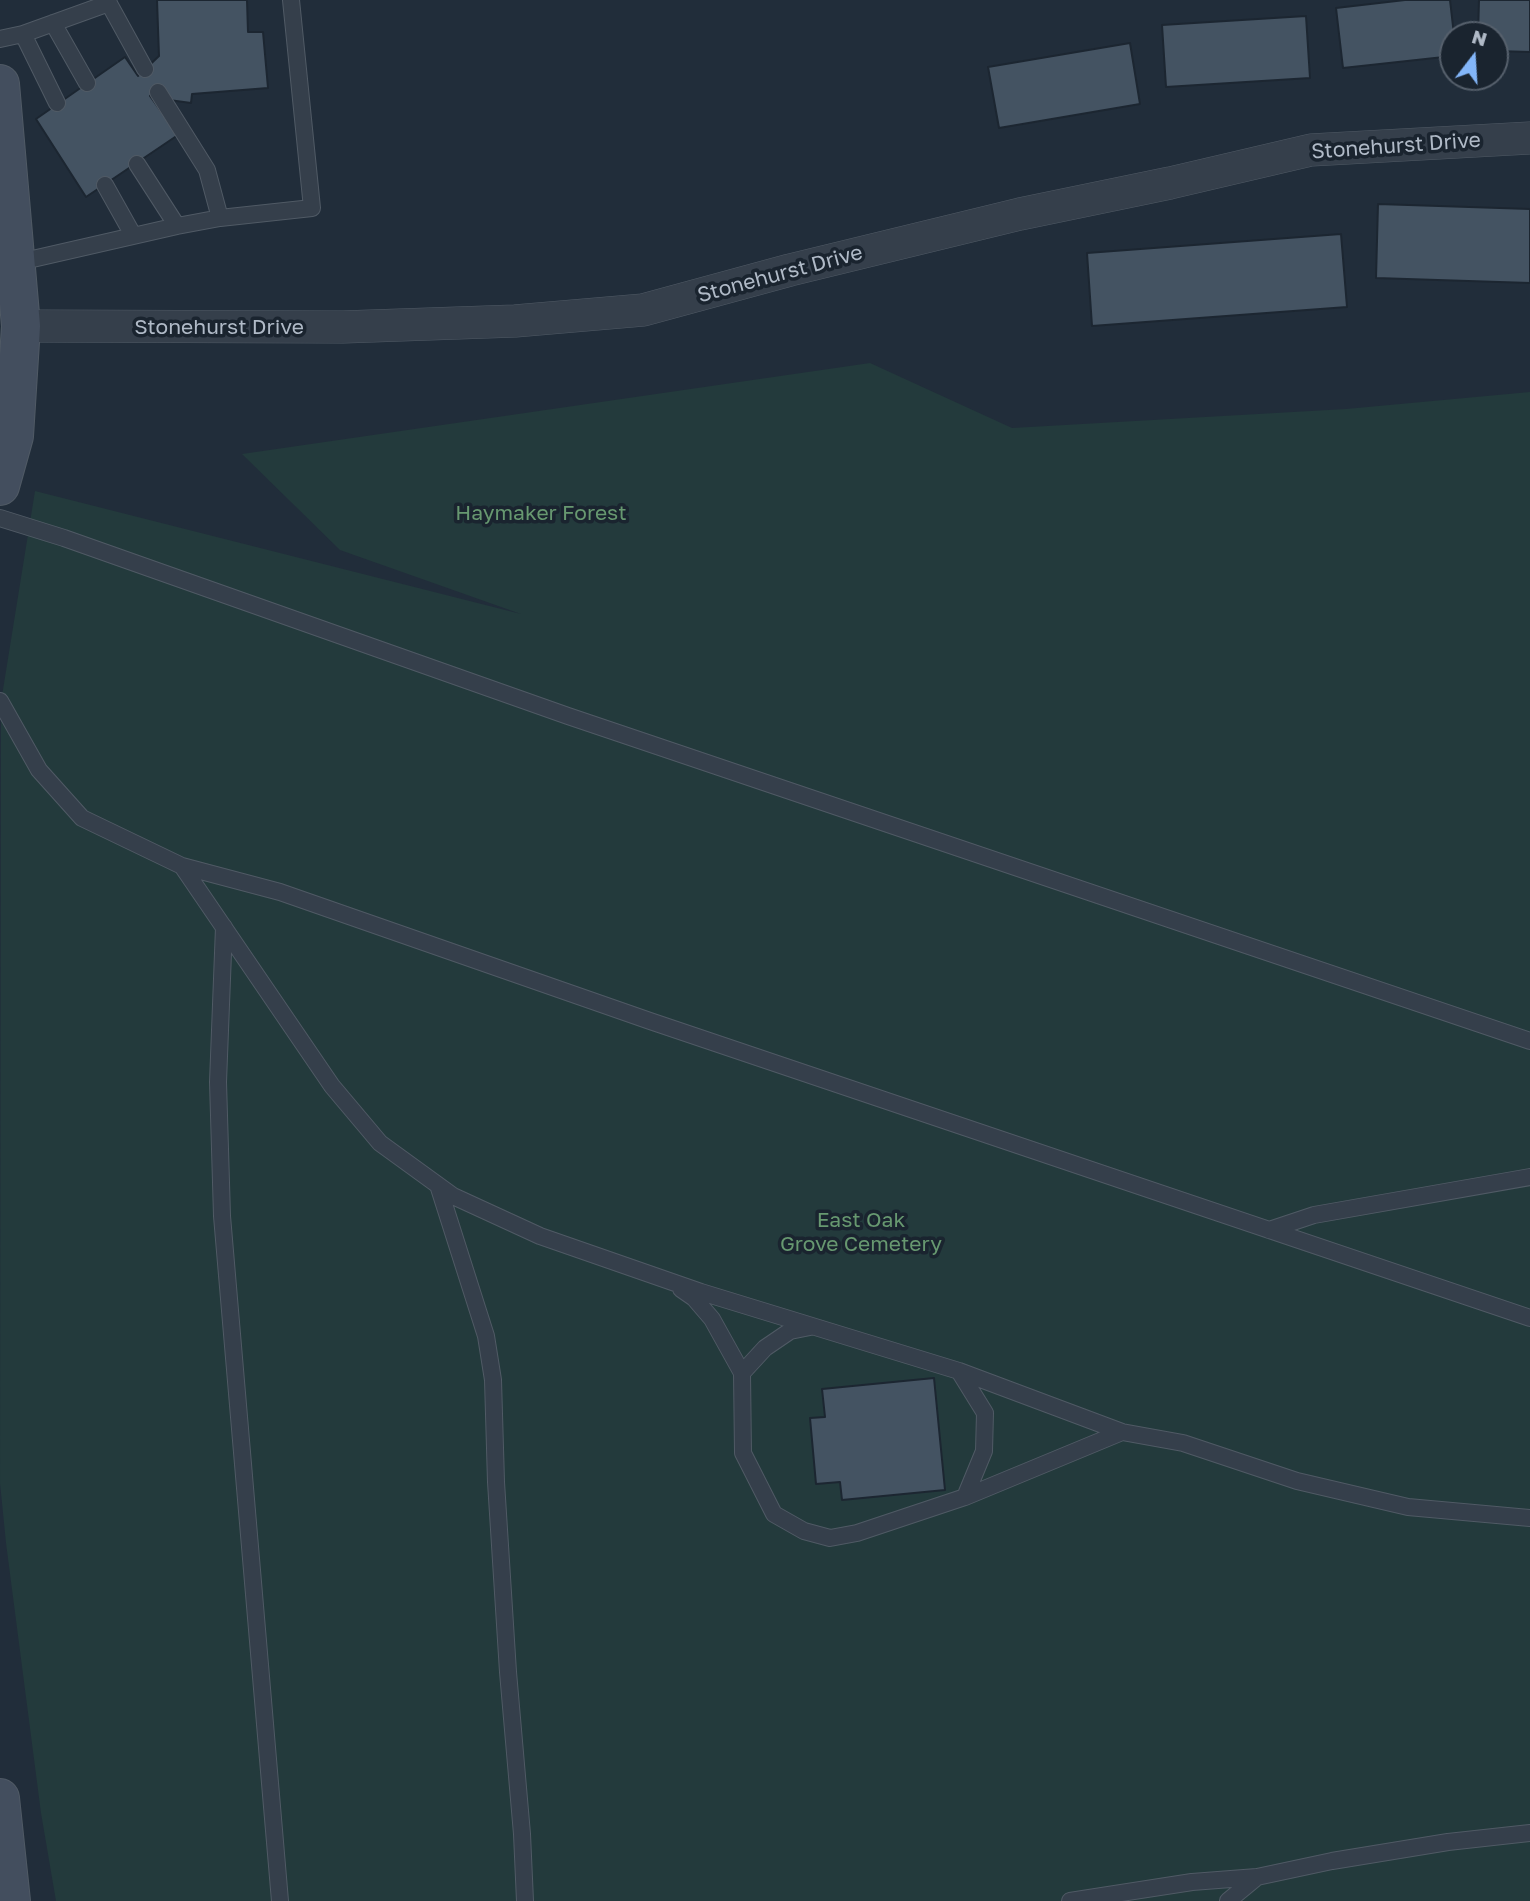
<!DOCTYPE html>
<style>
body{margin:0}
#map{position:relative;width:1530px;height:1901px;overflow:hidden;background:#212d3a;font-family:"Golos Text",sans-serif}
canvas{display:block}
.north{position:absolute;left:1439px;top:21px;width:70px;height:70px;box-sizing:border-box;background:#1a242f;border:2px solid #56606c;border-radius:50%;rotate:17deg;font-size:19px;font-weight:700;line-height:28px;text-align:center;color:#b0bac7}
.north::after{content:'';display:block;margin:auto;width:24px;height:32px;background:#83b6f9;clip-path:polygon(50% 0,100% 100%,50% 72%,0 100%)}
</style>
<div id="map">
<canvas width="1530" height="1901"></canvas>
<div class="north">N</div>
</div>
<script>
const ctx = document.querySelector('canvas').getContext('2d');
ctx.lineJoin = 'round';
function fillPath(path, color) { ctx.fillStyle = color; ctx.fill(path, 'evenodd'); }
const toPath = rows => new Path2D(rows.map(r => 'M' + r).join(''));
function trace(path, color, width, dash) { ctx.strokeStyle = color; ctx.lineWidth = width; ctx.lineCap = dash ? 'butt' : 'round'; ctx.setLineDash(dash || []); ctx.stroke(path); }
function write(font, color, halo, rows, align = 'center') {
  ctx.font = font + ' "Golos Text",sans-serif'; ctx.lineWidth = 7; ctx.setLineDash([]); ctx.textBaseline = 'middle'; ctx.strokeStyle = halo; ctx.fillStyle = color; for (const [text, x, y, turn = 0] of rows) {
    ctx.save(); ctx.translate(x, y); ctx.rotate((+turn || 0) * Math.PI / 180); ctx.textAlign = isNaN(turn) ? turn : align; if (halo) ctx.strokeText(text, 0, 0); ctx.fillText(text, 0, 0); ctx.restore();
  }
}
fillPath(toPath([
 [870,363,1012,428,1346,409,1530,392,1530,1901,56,1901,41,1813,6,1543,0,1483,1,702,35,491,521,614,340,550,242,454]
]), '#233a3c');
const building = toPath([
 [157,0,247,0,248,32,263,32,268,88,192,94,191,103,169,100,164,89,150,96,178,135,86,197,36,119,125,57,138,76,159,56,157,0],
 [1405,0,1450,0,1454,35,1453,56,1343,68,1336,8,1405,0],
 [1479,0,1530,0,1530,52,1495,51,1495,35,1478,35,1479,0],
 [1306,16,1310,78,1166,87,1162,25,1306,16],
 [1130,43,1140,104,999,128,988,67,1130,43],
 [1378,204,1530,209,1530,283,1376,278,1378,204],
 [1341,234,1347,307,1092,326,1087,253,1341,234],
 [934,1378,945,1490,842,1500,840,1482,816,1484,810,1418,825,1417,822,1389,934,1378]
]);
fillPath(building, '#445362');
trace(building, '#1c2631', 2);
const lane = toPath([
 [107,0,145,69],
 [53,23,87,83],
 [23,34,57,103],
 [0,39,23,34,109,3],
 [158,92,207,170,220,218],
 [137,164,177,226],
 [105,185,133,235],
 [15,263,177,226,220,218,312,208,291,0],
 [0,518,64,538,568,716,1530,1041],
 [0,701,39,770,82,818,182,866,332,1086,380,1143,453,1196,540,1236,701,1292,959,1371,1122,1432,1183,1443,1297,1481,1408,1507,1530,1518],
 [182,866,280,892,650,1021,1530,1318],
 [224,927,218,1082,222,1216,280,1901],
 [438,1185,486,1336,493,1380,496,1482,508,1672,522,1834,525,1901],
 [1269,1230,1314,1215,1530,1177],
 [681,1289,694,1298,712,1319,742,1373],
 [810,1327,790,1331,765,1348,742,1373,743,1453,774,1514,804,1531,830,1538,857,1533,965,1497,984,1451,985,1413,959,1371],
 [965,1497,1122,1432],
 [1070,1901,1192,1882,1257,1877,1332,1861,1448,1842,1530,1833],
 [1228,1901,1257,1877]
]);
const street = toPath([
 [21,326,343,327,515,321,643,310,790,270,1020,214,1170,183,1311,150,1530,138]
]);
const secondary = toPath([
 [0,84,21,326,14,436,0,486],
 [0,1798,11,1901]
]);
trace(lane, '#505a65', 18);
trace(street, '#505a65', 33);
trace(secondary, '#505a65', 40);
trace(lane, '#353f4b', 16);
trace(street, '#353f4b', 32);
trace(secondary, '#434e5e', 38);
write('21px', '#b0bac7', '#1a242f', [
 ["Stonehurst Drive",1396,146,-4],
 ["Stonehurst Drive",780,274,-15],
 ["Stonehurst Drive",219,327]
]);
write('21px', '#679870', '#1a242f', [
 ["Haymaker Forest",541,513],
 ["East Oak",861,1220],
 ["Grove Cemetery",861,1244]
]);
</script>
